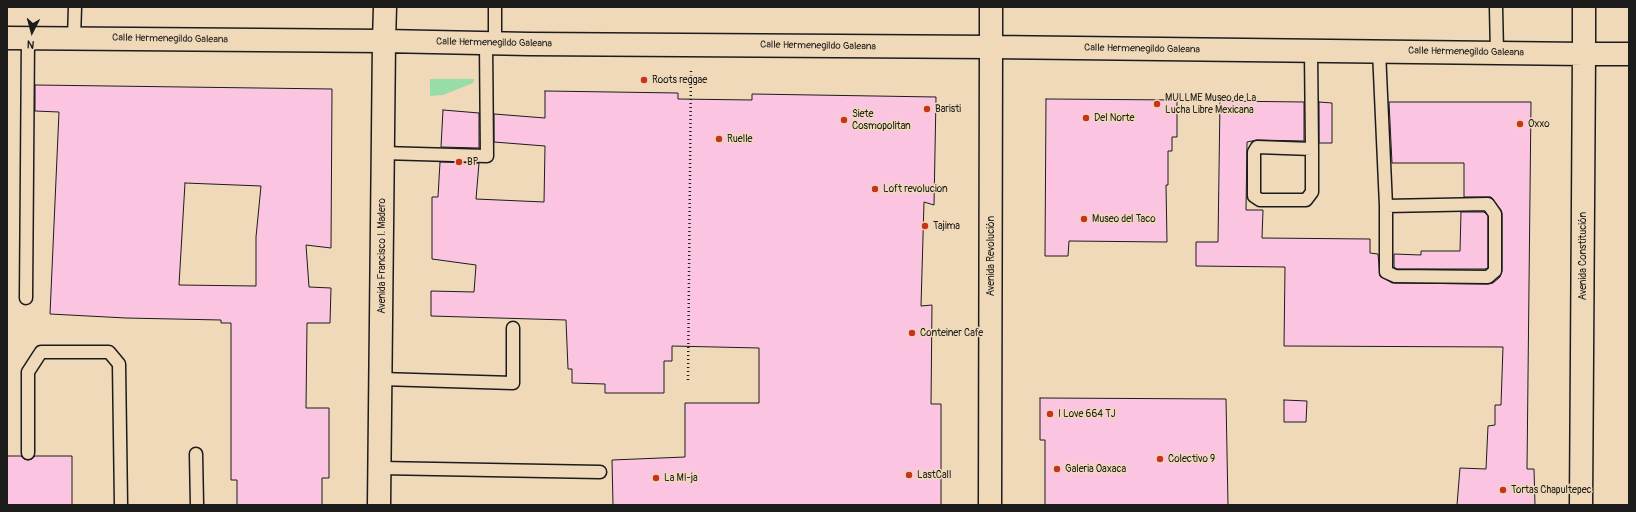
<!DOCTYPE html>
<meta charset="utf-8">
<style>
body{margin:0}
#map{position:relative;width:1636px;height:512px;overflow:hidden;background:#efd9b8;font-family:Pangolin,sans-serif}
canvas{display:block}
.frame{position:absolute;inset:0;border:8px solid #1c1c1c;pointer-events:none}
.north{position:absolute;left:12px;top:12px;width:40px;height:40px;-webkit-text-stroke:3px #efd9b8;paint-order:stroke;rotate:186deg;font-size:11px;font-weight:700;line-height:16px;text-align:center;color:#1c1c1c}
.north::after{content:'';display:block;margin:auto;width:14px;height:18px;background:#1c1c1c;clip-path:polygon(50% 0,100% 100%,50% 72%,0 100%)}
</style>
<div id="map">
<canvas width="1636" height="512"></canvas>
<div class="frame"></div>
<div class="north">N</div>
</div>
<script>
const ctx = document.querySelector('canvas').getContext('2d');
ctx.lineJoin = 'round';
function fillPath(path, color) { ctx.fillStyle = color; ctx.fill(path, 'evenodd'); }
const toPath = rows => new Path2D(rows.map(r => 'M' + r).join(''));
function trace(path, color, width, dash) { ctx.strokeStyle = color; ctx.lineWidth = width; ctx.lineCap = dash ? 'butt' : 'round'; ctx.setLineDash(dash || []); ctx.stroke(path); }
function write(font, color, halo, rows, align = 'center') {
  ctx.font = font + ' Pangolin,sans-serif'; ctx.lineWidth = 3; ctx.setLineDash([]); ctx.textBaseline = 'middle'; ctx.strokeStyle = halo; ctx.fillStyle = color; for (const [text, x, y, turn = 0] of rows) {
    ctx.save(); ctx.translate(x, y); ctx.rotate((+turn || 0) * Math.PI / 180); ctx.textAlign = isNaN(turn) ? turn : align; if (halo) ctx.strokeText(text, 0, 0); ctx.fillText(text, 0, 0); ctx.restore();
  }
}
fillPath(toPath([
 [430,79,474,79,473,83,443,95,430,96]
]), '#98dca7');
const building = toPath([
 [35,85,332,89,331,248,306,245,309,287,331,288,330,323,307,323,306,408,329,408,329,478,322,478,322,505,237,505,237,480,231,480,231,323,221,323,221,320,126,318,50,314,59,112,35,111,35,85],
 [185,183,261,186,256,237,256,286,179,285,185,183],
 [545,91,678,93,678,99,752,100,752,94,936,97,934,205,924,202,921,306,932,305,931,404,941,404,941,505,613,505,612,460,685,457,685,403,759,403,759,348,672,346,672,361,664,361,664,393,605,393,605,384,572,383,572,369,568,369,566,320,431,316,431,291,474,292,476,265,432,259,432,197,438,197,440,162,479,163,476,199,544,202,545,146,494,142,494,114,545,118,545,91],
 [1046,99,1177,100,1177,137,1172,137,1172,151,1168,151,1168,185,1166,185,1167,242,1069,241,1068,256,1045,256,1046,99],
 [1220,101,1304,102,1304,141,1257,140,1247,142,1246,210,1263,210,1262,238,1370,239,1370,253,1378,254,1380,276,1392,283,1488,284,1493,283,1500,277,1502,271,1502,214,1501,210,1491,197,1464,197,1464,163,1392,163,1389,102,1531,102,1527,469,1534,469,1535,505,1457,505,1460,468,1486,469,1488,426,1495,425,1495,405,1501,405,1503,347,1284,346,1285,267,1196,266,1196,242,1218,242,1220,101],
 [1319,102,1332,103,1332,143,1319,143,1319,102],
 [443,110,479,113,479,148,441,147,443,110],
 [1461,212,1484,212,1488,216,1488,268,1485,269,1397,269,1394,267,1394,254,1421,255,1421,251,1460,251,1461,212],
 [1040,398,1226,399,1228,505,1045,505,1045,440,1040,440,1040,398],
 [1284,400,1307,401,1306,422,1284,422,1284,400],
 [7,456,21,456,24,459,28,460,32,459,35,456,72,456,72,505,7,505,7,456]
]);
fillPath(building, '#fbc5e1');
trace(building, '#1c1c1c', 1);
const lane = toPath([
 [1496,7,1497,53],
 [74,38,75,7],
 [495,43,495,7],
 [1311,51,1312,149,1312,192,1306,200,1260,200,1254,196,1254,152,1257,147,1312,149],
 [1379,51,1386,206,1386,272,1395,276,1488,277,1495,271,1495,214,1488,204,1386,206],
 [383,153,487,156,486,43],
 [26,298,28,38],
 [381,379,513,383,513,328],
 [28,453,28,372,41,352,109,352,119,364,121,505],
 [196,454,197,505],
 [380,468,600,472]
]);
const street = toPath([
 [990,505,991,47]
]);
const secondary = toPath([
 [1584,7,1584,54,1629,54],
 [7,38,384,41,385,7]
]);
const primary = toPath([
 [991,7,991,47],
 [379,505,384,41,529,44,991,47,1584,54,1581,505]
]);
trace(lane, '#1c1c1c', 15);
trace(street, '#1c1c1c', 25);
trace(secondary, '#1c1c1c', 25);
trace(primary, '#1c1c1c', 25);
trace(toPath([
 [688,380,691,70]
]), '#1c1c1c', 2.5, [1, 3]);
trace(lane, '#efd9b8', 12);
trace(street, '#efd9b8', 22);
trace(secondary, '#efd9b8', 22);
trace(primary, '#efd9b8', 22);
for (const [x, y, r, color] of [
 [644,80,4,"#c8321e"],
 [1157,104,4,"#c8321e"],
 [927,109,4,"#c8321e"],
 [1086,118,4,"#c8321e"],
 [844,120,4,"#c8321e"],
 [1520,124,4,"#c8321e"],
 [719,139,4,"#c8321e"],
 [459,162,4,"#c8321e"],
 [875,189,4,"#c8321e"],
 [1084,219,4,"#c8321e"],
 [925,226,4,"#c8321e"],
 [912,333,4,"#c8321e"],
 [1050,414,4,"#c8321e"],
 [1160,459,4,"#c8321e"],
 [1057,469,4,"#c8321e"],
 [909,475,4,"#c8321e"],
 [656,478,4,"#c8321e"],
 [1503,490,4,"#c8321e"]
]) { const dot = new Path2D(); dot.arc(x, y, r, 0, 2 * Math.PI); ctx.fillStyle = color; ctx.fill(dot); trace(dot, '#efd9b8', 1.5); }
write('10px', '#1c1c1c', '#efd9b8', [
 ["Calle Hermenegildo Galeana",170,39,1],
 ["Calle Hermenegildo Galeana",494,43,1],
 ["Calle Hermenegildo Galeana",818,46,1],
 ["Calle Hermenegildo Galeana",1142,49,1],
 ["Calle Hermenegildo Galeana",1466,52,1],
 ["Avenida Francisco I. Madero",382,256,-90],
 ["Avenida Revolución",991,256,-90],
 ["Avenida Constitución",1583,256,-90]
]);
write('10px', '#1c1c1c', '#efd9b8', [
 ["Roots reggae",652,80],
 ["MULLME Museo de La",1165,98],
 ["Lucha Libre Mexicana",1165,110],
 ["Baristi",935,109],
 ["Siete",852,114],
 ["Cosmopolitan",852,126],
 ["Del Norte",1094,118],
 ["Oxxo",1528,124],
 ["Ruelle",727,139],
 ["BP",467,162],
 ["Loft revolucion",883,189],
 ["Museo del Taco",1092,219],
 ["Tajima",933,226],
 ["Conteiner Cafe",920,333],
 ["I Love 664 TJ",1058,414],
 ["Colectivo 9",1168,459],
 ["Galeria Oaxaca",1065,469],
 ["LastCall",917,475],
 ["La MI-ja",664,478],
 ["Tortas Chapultepec",1511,490]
], 'left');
</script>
